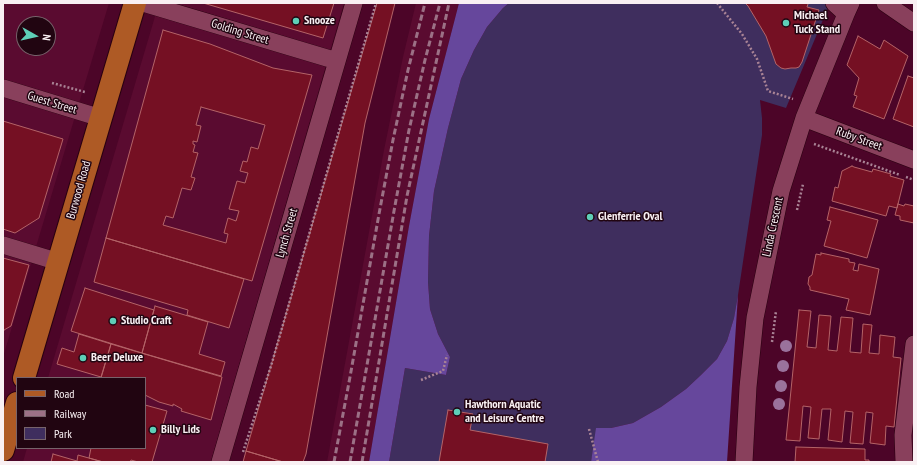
<!DOCTYPE html>
<style>
body{margin:0}
#map{position:relative;width:917px;height:465px;overflow:hidden;background:#4c0528;font-family:"PT Sans Narrow",sans-serif}
canvas{display:block}
.frame{position:absolute;inset:0;border:4px solid #f9f0f3;pointer-events:none}
.legend{position:absolute;left:16px;top:377px;width:130px;height:72px;box-sizing:border-box;background:#210511;border:1px solid #77636b;margin:0;padding:5px 7px;list-style:none;font-size:12px;color:#f9f0f3}
.legend li{display:flex;align-items:center;gap:8px;height:20px}
.legend b{width:20px;border:1px solid #77636b}
.north{position:absolute;left:16px;top:16px;width:40px;height:40px;box-sizing:border-box;background:#210511;border:1px solid #77636b;border-radius:50%;rotate:98deg;font-size:11px;font-weight:700;line-height:16px;text-align:center;color:#f9f0f3}
.north::after{content:'';display:block;margin:auto;width:14px;height:18px;background:#5eceb7;clip-path:polygon(50% 0,100% 100%,50% 72%,0 100%)}
</style>
<div id="map">
<canvas width="917" height="465"></canvas>
<div class="frame"></div>
<ul class="legend">
<li><b style="height:5px;background:#ae5a25"></b>Road</li>
<li><b style="height:5px;background:#9c7186"></b>Railway</li>
<li><b style="height:11px;background:#3f2e5e"></b>Park</li>
</ul>
<div class="north">N</div>
</div>
<script>
const ctx = document.querySelector('canvas').getContext('2d');
ctx.lineJoin = 'round';
function fillPath(path, color) { ctx.fillStyle = color; ctx.fill(path, 'evenodd'); }
const toPath = rows => new Path2D(rows.map(r => 'M' + r).join(''));
function trace(path, color, width, dash) { ctx.strokeStyle = color; ctx.lineWidth = width; ctx.lineCap = dash ? 'butt' : 'round'; ctx.setLineDash(dash || []); ctx.stroke(path); }
function write(font, color, halo, rows, align = 'center') {
  ctx.font = font + ' "PT Sans Narrow",sans-serif'; ctx.lineWidth = 3; ctx.setLineDash([]); ctx.textBaseline = 'middle'; ctx.strokeStyle = halo; ctx.fillStyle = color; for (const [text, x, y, turn = 0] of rows) {
    ctx.save(); ctx.translate(x, y); ctx.rotate((+turn || 0) * Math.PI / 180); ctx.textAlign = isNaN(turn) ? turn : align; if (halo) ctx.strokeText(text, 0, 0); ctx.fillText(text, 0, 0); ctx.restore();
  }
}
fillPath(toPath([
 [3,3,109,3,3,357],
 [24,24,48,24,48,48,24,48],
 [159,3,344,3,211,462,23,462,27,448,145,448,145,378,48,378],
 [416,3,459,3,429,119,409,226,369,462,327,462,384,150,403,57]
]), '#5a0b30');
fillPath(toPath([
 [509,3,830,3,786,108,760,100,762,118,762,135,738,295,734,318,727,341,717,359,701,375,686,389,661,407,633,423,611,428,597,428,591,462,389,462,405,368,446,375,450,357,438,334,430,309,428,282,429,236,434,191,448,128,461,79,474,50,487,27,503,8]
]), '#3f2e5e');
fillPath(toPath([
 [459,3,509,3,503,8,487,27,474,50,461,79,448,128,434,191,429,236,428,282,430,309,438,334,450,357,446,375,405,368,389,462,369,462,409,226,429,119],
 [738,295,727,462,591,462,596,428,611,428,633,423,661,407,686,389,701,375,717,359,727,341,734,318]
]), '#66479c');
const building = toPath([
 [203,3,334,3,323,38,203,3],
 [377,3,395,3,365,123,306,454,303,462,283,462,246,451,377,3],
 [745,3,807,3,808,4,807,7,819,10,802,62,799,67,796,68,791,68,785,69,781,68,776,64,766,36,748,6,745,3],
 [163,30,210,44,273,68,312,75,252,281,106,238,163,30],
 [201,107,265,125,258,149,251,147,247,162,243,161,240,171,248,173,245,183,237,181,229,209,239,211,236,221,228,218,224,233,228,234,226,243,163,225,166,216,173,218,182,188,191,190,195,178,191,177,198,153,193,152,195,145,193,144,193,141,197,142,201,126,196,125,201,107],
 [858,36,880,49,884,40,908,56,884,119,853,107,857,96,854,95,859,78,847,65,858,36],
 [908,76,914,78,914,127,893,119,908,76],
 [3,121,63,139,39,218,15,233,3,229,3,121],
 [852,166,854,167,872,172,873,169,891,174,890,176,904,180,897,208,889,206,886,216,832,201,835,187,838,188,842,171,852,166],
 [898,204,904,206,905,204,914,206,914,223,900,220,900,216,895,215,898,204],
 [830,207,878,220,867,258,824,246,831,221,827,220,830,207],
 [106,238,244,279,229,328,187,315,188,310,94,282,106,238],
 [821,253,849,259,849,262,855,263,853,270,858,271,859,264,879,269,870,315,846,310,849,299,810,290,810,287,808,284,809,277,812,275,816,254,821,255,821,253],
 [3,258,29,265,11,326,4,330,3,333,3,258],
 [85,288,154,310,142,353,71,331,85,288],
 [155,306,208,322,199,354,225,362,221,376,142,353,155,306],
 [799,310,811,311,807,347,816,348,819,315,831,316,828,350,837,351,841,317,853,318,850,352,861,353,863,324,872,325,869,353,879,354,880,335,895,337,893,357,901,358,894,427,886,426,885,445,870,443,873,413,866,412,863,444,850,443,853,412,845,411,842,442,828,440,831,409,822,409,819,439,808,438,811,407,803,406,800,441,786,440,799,310],
 [79,334,111,344,101,377,57,364,62,348,74,352,79,334],
 [111,344,222,377,211,420,181,411,182,409,173,404,173,406,159,402,145,395,145,378,101,378,111,344],
 [145,405,167,411,152,462,138,462,131,460,130,462,103,462,89,458,91,448,145,448,145,405],
 [448,410,473,414,470,430,548,444,545,462,439,462,448,410],
 [796,447,865,449,865,460,869,460,869,462,795,462,796,447],
 [246,451,283,462,243,462,246,451],
 [53,454,77,461,78,455,103,462,51,462,53,454]
]);
fillPath(building, '#751023');
trace(building, '#b46367', 1);
const minor = toPath([
 [143,3,337,61],
 [834,3,846,14],
 [885,3,914,23],
 [3,88,101,118],
 [804,118,914,160],
 [3,245,59,262],
 [220,462,354,3],
 [744,462,748,387,755,318,781,191,804,118,846,14,851,3],
 [904,462,903,435,914,344]
]);
const major = toPath([
 [24,378,135,3],
 [3,450,17,403]
]);
trace(minor, '#290010', 18);
trace(major, '#290010', 24);
trace(toPath([
 [717,3,742,34,757,59,768,91,793,99],
 [52,83,85,92],
 [814,144,900,175],
 [906,177,914,180],
 [797,210,803,184],
 [772,342,776,311],
 [421,380,443,371,447,355],
 [589,429,598,462],
 [243,452,271,366,376,3]
]), '#a98395', 2.5, [2, 2]);
trace(minor, '#89405c', 17);
trace(major, '#ae5a25', 22);
trace(toPath([
 [334,462,350,377,379,214,393,140,408,70,425,3],
 [350,462,394,211,409,130,425,60,440,3],
 [362,462,407,196,449,3]
]), '#9c7186', 3, [6, 3]);
ctx.fillStyle = '#9a729c';
for (const [x, y] of [
 [786,346],
 [783,366],
 [781,386],
 [779,404]
]) { ctx.beginPath(); ctx.arc(x, y, 6, 0, 2 * Math.PI); ctx.fill(); }
for (const [x, y, r, color] of [
 [296,21,4,"#5eceb7"],
 [786,23,4,"#5eceb7"],
 [590,217,4,"#5eceb7"],
 [113,321,4,"#5eceb7"],
 [83,358,4,"#5eceb7"],
 [457,412,4,"#5eceb7"],
 [153,430,4,"#5eceb7"]
]) { const dot = new Path2D(); dot.arc(x, y, r, 0, 2 * Math.PI); ctx.fillStyle = color; ctx.fill(dot); trace(dot, '#210511', 1.5); }
write('bold 12px', '#f9f0f3', '#210511', [
 ["Michael",794,16],
 ["Tuck Stand",794,30],
 ["Snooze",304,21],
 ["Glenferrie Oval",598,217],
 ["Studio Craft",121,321],
 ["Beer Deluxe",91,358],
 ["Hawthorn Aquatic",465,405],
 ["and Leisure Centre",465,419],
 ["Billy Lids",161,430]
], 'left');
write('12px', '#f9f0f3', '#210511', [
 ["Golding Street",240,32,17],
 ["Guest Street",52,103,17],
 ["Ruby Street",859,139,20],
 ["Burwood Road",79,190,-74],
 ["Linda Crescent",773,227,-78],
 ["Lynch Street",287,233,-74]
]);
</script>
